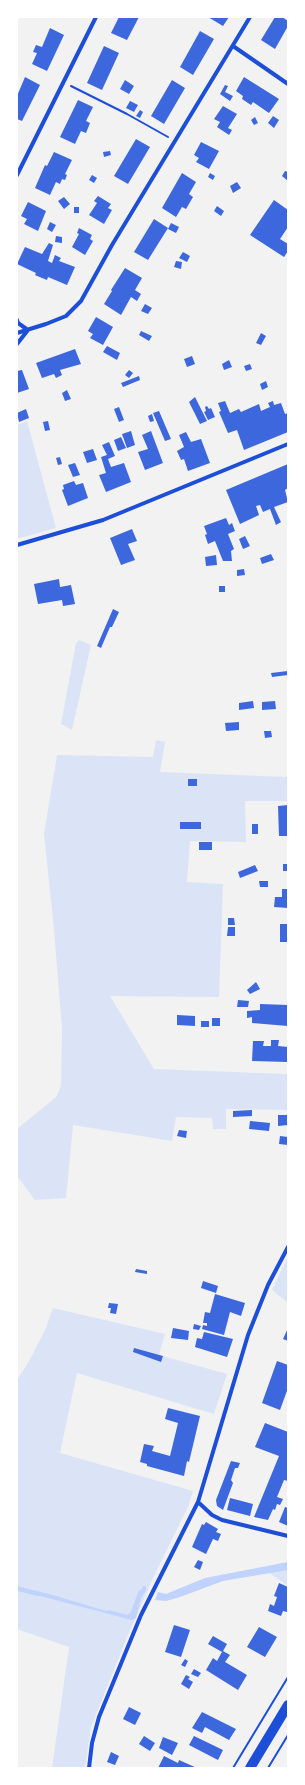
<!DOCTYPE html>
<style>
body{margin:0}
#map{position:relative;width:305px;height:1785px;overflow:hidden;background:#f2f2f2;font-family:"Open Sans",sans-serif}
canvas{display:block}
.frame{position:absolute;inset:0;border:18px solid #fff;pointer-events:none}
</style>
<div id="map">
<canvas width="305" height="1785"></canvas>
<div class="frame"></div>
</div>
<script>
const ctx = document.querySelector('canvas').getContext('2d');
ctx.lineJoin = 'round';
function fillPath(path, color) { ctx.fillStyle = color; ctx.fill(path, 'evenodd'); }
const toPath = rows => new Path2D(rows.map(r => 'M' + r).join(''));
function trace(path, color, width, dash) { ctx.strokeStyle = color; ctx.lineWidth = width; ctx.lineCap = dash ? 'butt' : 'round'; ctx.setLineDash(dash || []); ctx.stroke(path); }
fillPath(toPath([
 [27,421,56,528,17,539,17,425],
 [79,640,91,645,72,730,61,724,76,643],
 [156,740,165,742,160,772,288,777,288,801,245,801,246,842,190,841,187,882,223,884,219,997,110,996,154,1069,288,1074,288,1110,226,1109,226,1129,213,1129,212,1118,176,1117,172,1141,73,1125,66,1198,35,1200,17,1176,17,1129,56,1097,61,1086,62,1029,54,930,44,834,57,755,153,757],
 [288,1256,288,1303,272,1290],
 [53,1308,165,1334,159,1355,227,1374,214,1414,77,1373,60,1453,193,1491,188,1507,154,1576,127,1637,91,1727,85,1768,52,1768,69,1647,17,1629,17,1380,28,1363,45,1330],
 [288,1562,288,1586,265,1570,272,1565]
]), '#dbe4f7');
fillPath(toPath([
 [288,1562,288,1570,223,1581,180,1597,166,1601,155,1600,158,1592,166,1594,205,1578],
 [17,1586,53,1595,106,1611,109,1610,131,1616,143,1586,146,1586,146,1590,141,1598,136,1618,132,1620,17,1590]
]), '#bfd3fe');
trace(toPath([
 [17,1589,37,1594],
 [127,1617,132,1614,140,1592,144,1590]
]), '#bfd3fe', 3.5);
fillPath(toPath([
 [119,17,139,17,127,40,111,33],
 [208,17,229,17,223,26],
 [275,17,282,17,288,21,288,26,275,49,261,40],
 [50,28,64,35,47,71,32,64,37,53,33,52,36,45,42,47],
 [200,31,214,39,193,75,180,67],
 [104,46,119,53,102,90,87,83],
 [25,77,40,85,22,121,17,119,17,96],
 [244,77,279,99,269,113,253,102,251,105,242,99,243,96,236,91],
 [125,80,134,86,129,94,120,89],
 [172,80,185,88,164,124,151,116],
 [225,85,228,86,225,92,233,96,230,101,220,94],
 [78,100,93,107,86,121,90,123,86,133,81,131,75,144,60,137],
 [130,101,138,105,134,112,126,108],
 [223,106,237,114,228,128,232,130,229,135,217,127,220,122,214,119],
 [140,110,143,112,140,118,136,116],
 [273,116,279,120,274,128,268,123],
 [255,117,258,123,254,125,251,120],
 [136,139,150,147,128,184,114,176],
 [201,142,219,151,209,169,196,162,199,158,194,155],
 [110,151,111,155,104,157,103,152],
 [54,152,72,160,65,174,67,175,65,180,62,179,60,184,56,182,50,195,35,188,45,165,47,166],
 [285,171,288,172,288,181,282,176],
 [182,173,196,182,189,194,193,197,186,209,182,207,176,217,162,208],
 [210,173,215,176,213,180,208,177],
 [92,175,97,178,94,183,89,180],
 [237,182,241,188,233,193,230,186],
 [98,196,111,204,108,208,112,210,104,224,89,215,97,203,94,201],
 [64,197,70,204,64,209,58,201],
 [274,200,288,210,288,227,280,239,288,244,288,251,284,257,250,235],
 [28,202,46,211,38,231,24,224,27,219,21,216],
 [217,206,224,211,221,216,214,211],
 [74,207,79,207,79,213,74,213],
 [154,219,168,228,148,260,134,252],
 [50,222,56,225,52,232,47,229],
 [171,223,179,227,176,233,168,229],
 [79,228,92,235,90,239,93,241,85,255,72,247,79,234,77,233],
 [56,236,62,237,62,243,55,242],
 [49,243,53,245,48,261,52,263,55,255,61,258,59,261,75,267,67,285,48,277,47,280,42,278,35,275,36,273,17,264,25,247,42,254],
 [183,252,190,256,187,262,179,258],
 [176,261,182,262,181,269,174,267],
 [125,268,142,278,135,290,141,294,137,301,131,297,121,315,104,304,112,291,111,290],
 [145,304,152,308,148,314,141,311],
 [96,317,113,327,103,345,90,338,93,334,88,331],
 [141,331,152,336,149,341,139,335],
 [261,333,266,336,261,345,256,343],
 [107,346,120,353,117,360,103,352],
 [75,349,81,364,60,370,62,375,56,378,54,374,42,378,36,363],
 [192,356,195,364,187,367,184,359],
 [229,360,232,367,224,370,222,364],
 [250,364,252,369,246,371,244,366],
 [22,370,29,389,17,393,17,371],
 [129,370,133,373,129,378,125,375],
 [139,376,140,380,123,387,121,383],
 [266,381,268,387,262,390,260,384],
 [67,390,71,399,65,401,62,393],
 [195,397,207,421,200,424,189,402],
 [225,401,230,413,239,409,241,412,259,404,261,411,270,407,268,403,273,401,274,405,281,403,285,414,288,413,288,432,244,450,237,430,228,433,219,412,221,411,218,403],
 [207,406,209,409,211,408,215,417,208,420,204,412,206,411,205,407],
 [119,407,124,420,119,422,114,409],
 [26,409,29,418,19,422,17,413],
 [159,411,171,439,165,441,153,413],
 [152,414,154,421,150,422,148,416],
 [48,421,50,430,45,431,43,422],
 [131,431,135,445,127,448,122,434],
 [151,431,163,463,145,470,138,452,148,449,142,435],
 [186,432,191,442,201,439,210,463,188,471,184,459,181,460,177,451,184,447,179,435],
 [121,437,126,448,118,451,114,440],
 [109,442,115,456,108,459,111,467,124,463,131,482,106,492,99,475,106,473,101,457,107,455,102,445],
 [93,449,97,460,87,463,83,452],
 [60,457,62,464,58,465,56,458],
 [75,463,80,475,73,477,68,465],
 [288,464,288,488,285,490,288,502,274,507,281,522,276,525,270,509,263,512,260,505,256,506,259,515,240,524,226,490],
 [74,481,76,485,83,483,88,498,68,506,62,490,64,489,63,485],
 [226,518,229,525,232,523,235,531,228,534,234,549,231,551,232,561,223,561,215,541,208,544,205,535,207,534,204,526],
 [132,529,137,541,128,544,135,560,121,565,110,538],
 [245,536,250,546,243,549,239,539],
 [271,554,274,560,262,564,260,558],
 [216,555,217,565,206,566,205,557],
 [244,569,245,575,237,576,237,570],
 [59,579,60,587,71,585,75,604,63,606,62,600,38,604,34,584],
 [219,586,225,586,225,592,219,592],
 [113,609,119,612,112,627,110,627,101,648,97,646],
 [288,671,288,675,272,677,271,673],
 [253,701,254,708,239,710,239,703],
 [275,701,276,709,262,710,262,702],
 [239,722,239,730,226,731,225,723],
 [264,731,271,731,272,737,265,738],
 [188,779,197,779,197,786,188,786],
 [288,805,288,836,279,836,278,806],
 [180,822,201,822,201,829,180,829],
 [252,824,258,824,258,834,252,834],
 [199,842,212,842,212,850,199,850],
 [287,859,288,859,288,871,283,871,283,864,287,864],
 [255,865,258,871,240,878,238,872],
 [259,881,268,881,268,887,260,887],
 [282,889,288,889,288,908,274,907,275,897,282,897],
 [228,918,234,918,235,925,228,925],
 [280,924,288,924,288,942,280,942],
 [228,927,235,927,235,936,227,936],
 [256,982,260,989,250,994,247,990],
 [238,1000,249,1001,248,1007,237,1007],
 [260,1004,288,1005,288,1026,252,1023,252,1017,247,1018,247,1011,260,1010],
 [177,1015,195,1016,195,1026,177,1025],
 [212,1018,220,1018,220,1026,212,1026],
 [201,1021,209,1021,209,1027,201,1027],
 [271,1040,279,1040,278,1046,288,1047,288,1062,252,1061,253,1041,264,1041,263,1046,271,1046],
 [252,1110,252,1116,233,1117,233,1111],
 [278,1115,288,1115,288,1125,278,1126],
 [250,1121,270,1123,269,1131,249,1129],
 [179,1130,187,1131,186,1138,177,1136],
 [280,1136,288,1137,288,1145,279,1144],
 [136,1269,147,1271,147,1274,135,1272],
 [203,1281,218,1286,216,1293,201,1288],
 [215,1294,245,1303,241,1316,230,1312,224,1335,202,1329,203,1325,207,1326,207,1323,203,1323,205,1312,210,1313],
 [109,1303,118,1304,116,1314,110,1313,111,1308,108,1308],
 [194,1324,201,1326,199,1330,193,1329],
 [173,1328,189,1331,188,1340,171,1338],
 [288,1328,288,1341,283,1339],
 [204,1332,233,1339,227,1357,195,1347,197,1338,202,1339],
 [134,1348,163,1356,161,1362,133,1352],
 [277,1361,288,1365,288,1388,280,1410,262,1403],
 [168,1408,200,1416,189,1462,187,1461,184,1476,147,1466,147,1464,140,1462,144,1444,154,1446,152,1451,170,1456,178,1423,165,1419],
 [265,1423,288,1432,288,1481,284,1480,277,1497,283,1499,280,1505,277,1504,275,1510,273,1509,268,1520,254,1517,279,1456,255,1447],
 [231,1461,240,1463,238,1468,235,1468,231,1480,233,1483,223,1510,217,1506,216,1500],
 [230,1498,253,1504,250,1516,227,1510],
 [285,1507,288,1508,288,1526,279,1522],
 [206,1522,218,1529,216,1532,221,1534,218,1541,213,1539,206,1554,192,1547,202,1524,204,1525],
 [198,1560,203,1562,200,1570,194,1567],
 [279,1583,288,1587,288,1608,287,1612,283,1611,281,1616,268,1611,270,1604,274,1606,277,1597,274,1596],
 [174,1625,190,1630,181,1657,165,1652],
 [259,1627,277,1637,265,1657,247,1647],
 [213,1636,227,1644,223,1651,230,1655,225,1662,247,1675,238,1690,206,1670,213,1658,217,1661,222,1652,208,1644],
 [185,1659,188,1661,185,1667,181,1665],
 [194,1669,201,1673,198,1677,191,1674],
 [186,1675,190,1677,188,1679,193,1682,189,1689,181,1684],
 [129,1707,141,1713,135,1725,123,1719],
 [202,1712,236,1729,229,1740,205,1727,202,1733,192,1728],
 [144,1736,155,1743,150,1751,139,1744],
 [194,1736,223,1750,218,1760,189,1745],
 [163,1737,178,1743,172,1755,159,1748],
 [111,1752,119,1756,115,1765,107,1762],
 [164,1756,178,1763,179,1760,197,1768,158,1768]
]), '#3d67dc');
trace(toPath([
 [71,86,127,114,168,137],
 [233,1768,288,1677],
 [268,1768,288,1735]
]), '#1d4ed8', 2);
trace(toPath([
 [233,46,288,84],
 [17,175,96,17],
 [17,320,18,323,28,330],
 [17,333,46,324,66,316,81,301,112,245,250,17],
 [17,344,28,330],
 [17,545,103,520,288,444],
 [198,1502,212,1515,222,1520,288,1536],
 [89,1768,92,1743,99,1717,141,1615,198,1502,248,1335,268,1285,288,1247]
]), '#1d4ed8', 4);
trace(toPath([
 [250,1768,288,1705]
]), '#1d4ed8', 10);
</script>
